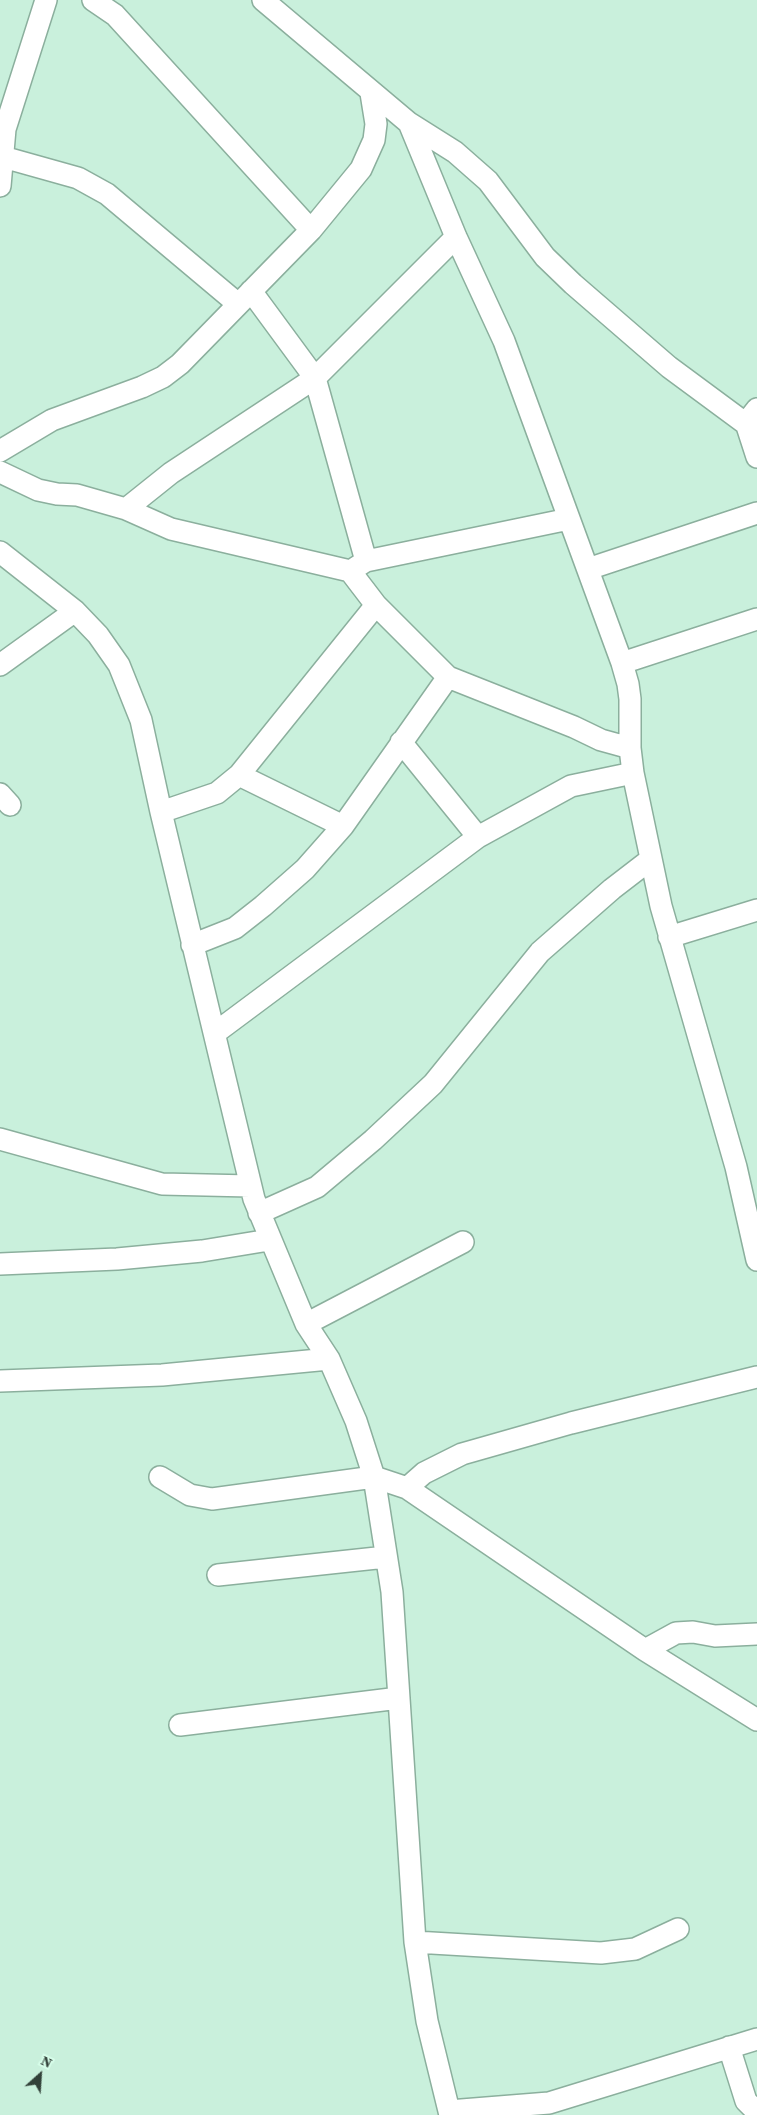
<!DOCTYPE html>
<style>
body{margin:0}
#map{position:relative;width:757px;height:2115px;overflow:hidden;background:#c9f0dc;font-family:"Source Serif 4",serif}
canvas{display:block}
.north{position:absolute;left:15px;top:2050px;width:50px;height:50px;-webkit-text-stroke:4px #d6fde9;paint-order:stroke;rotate:26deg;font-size:14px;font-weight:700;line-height:20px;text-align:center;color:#324139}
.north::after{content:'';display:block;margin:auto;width:18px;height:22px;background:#324139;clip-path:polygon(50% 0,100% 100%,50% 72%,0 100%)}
</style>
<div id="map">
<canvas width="757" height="2115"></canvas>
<div class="north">N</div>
</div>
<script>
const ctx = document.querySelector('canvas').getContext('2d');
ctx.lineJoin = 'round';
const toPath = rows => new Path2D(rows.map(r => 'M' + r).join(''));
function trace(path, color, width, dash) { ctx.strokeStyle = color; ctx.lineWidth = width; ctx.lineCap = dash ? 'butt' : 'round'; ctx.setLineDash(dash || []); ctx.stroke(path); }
const minor = toPath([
 [93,0,115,15,311,230],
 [263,0,409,123,456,237,504,341,622,663,628,684,630,699,630,748],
 [409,123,455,152,488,181,545,257,573,284,669,367,757,432],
 [3,157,78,178,107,194,238,304],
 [0,186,5,129,46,0],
 [251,291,315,378,366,561],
 [757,409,746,423,757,457],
 [0,451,52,420,142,387,163,377,180,364,311,230,361,169,374,140,376,124,371,93],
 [0,472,38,490,57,494,77,495,126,509,171,529,350,571,376,605,448,677,574,727,601,740,630,748,633,773,661,906,736,1167,757,1260],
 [126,509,171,473,315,378,456,237],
 [0,552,75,611,98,635,119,665,141,720,161,812,254,1199,306,1324,329,1359,356,1421,374,1477,392,1592,415,1942,427,2021,450,2115],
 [355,568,366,561,569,519],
 [588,569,757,513],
 [622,663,757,619],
 [0,665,75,611],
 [401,742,478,837],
 [239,775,343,826],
 [0,794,10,805],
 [161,812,217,793,239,775,376,605],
 [669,937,757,910],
 [192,945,235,928,263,906,305,869,343,826,448,677],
 [215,1033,478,837,571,786,633,773],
 [0,1139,162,1184,250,1186],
 [259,1213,317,1187,373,1140,433,1084,540,952,612,889,651,859],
 [0,1264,117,1259,202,1251,269,1240],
 [306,1324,463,1242],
 [0,1381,162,1375,329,1359],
 [160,1477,190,1495,212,1499,374,1477,407,1488,645,1650,757,1720],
 [407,1488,424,1473,462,1454,571,1423,757,1377],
 [218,1575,386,1557],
 [645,1650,676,1633,693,1632,715,1636,757,1634],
 [180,1725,399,1698],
 [415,1942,601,1953,635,1949,678,1929],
 [729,2047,746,2101,757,2112],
 [449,2111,549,2103,757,2039]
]);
trace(minor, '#8baf9d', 24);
trace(minor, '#fff', 21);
</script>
